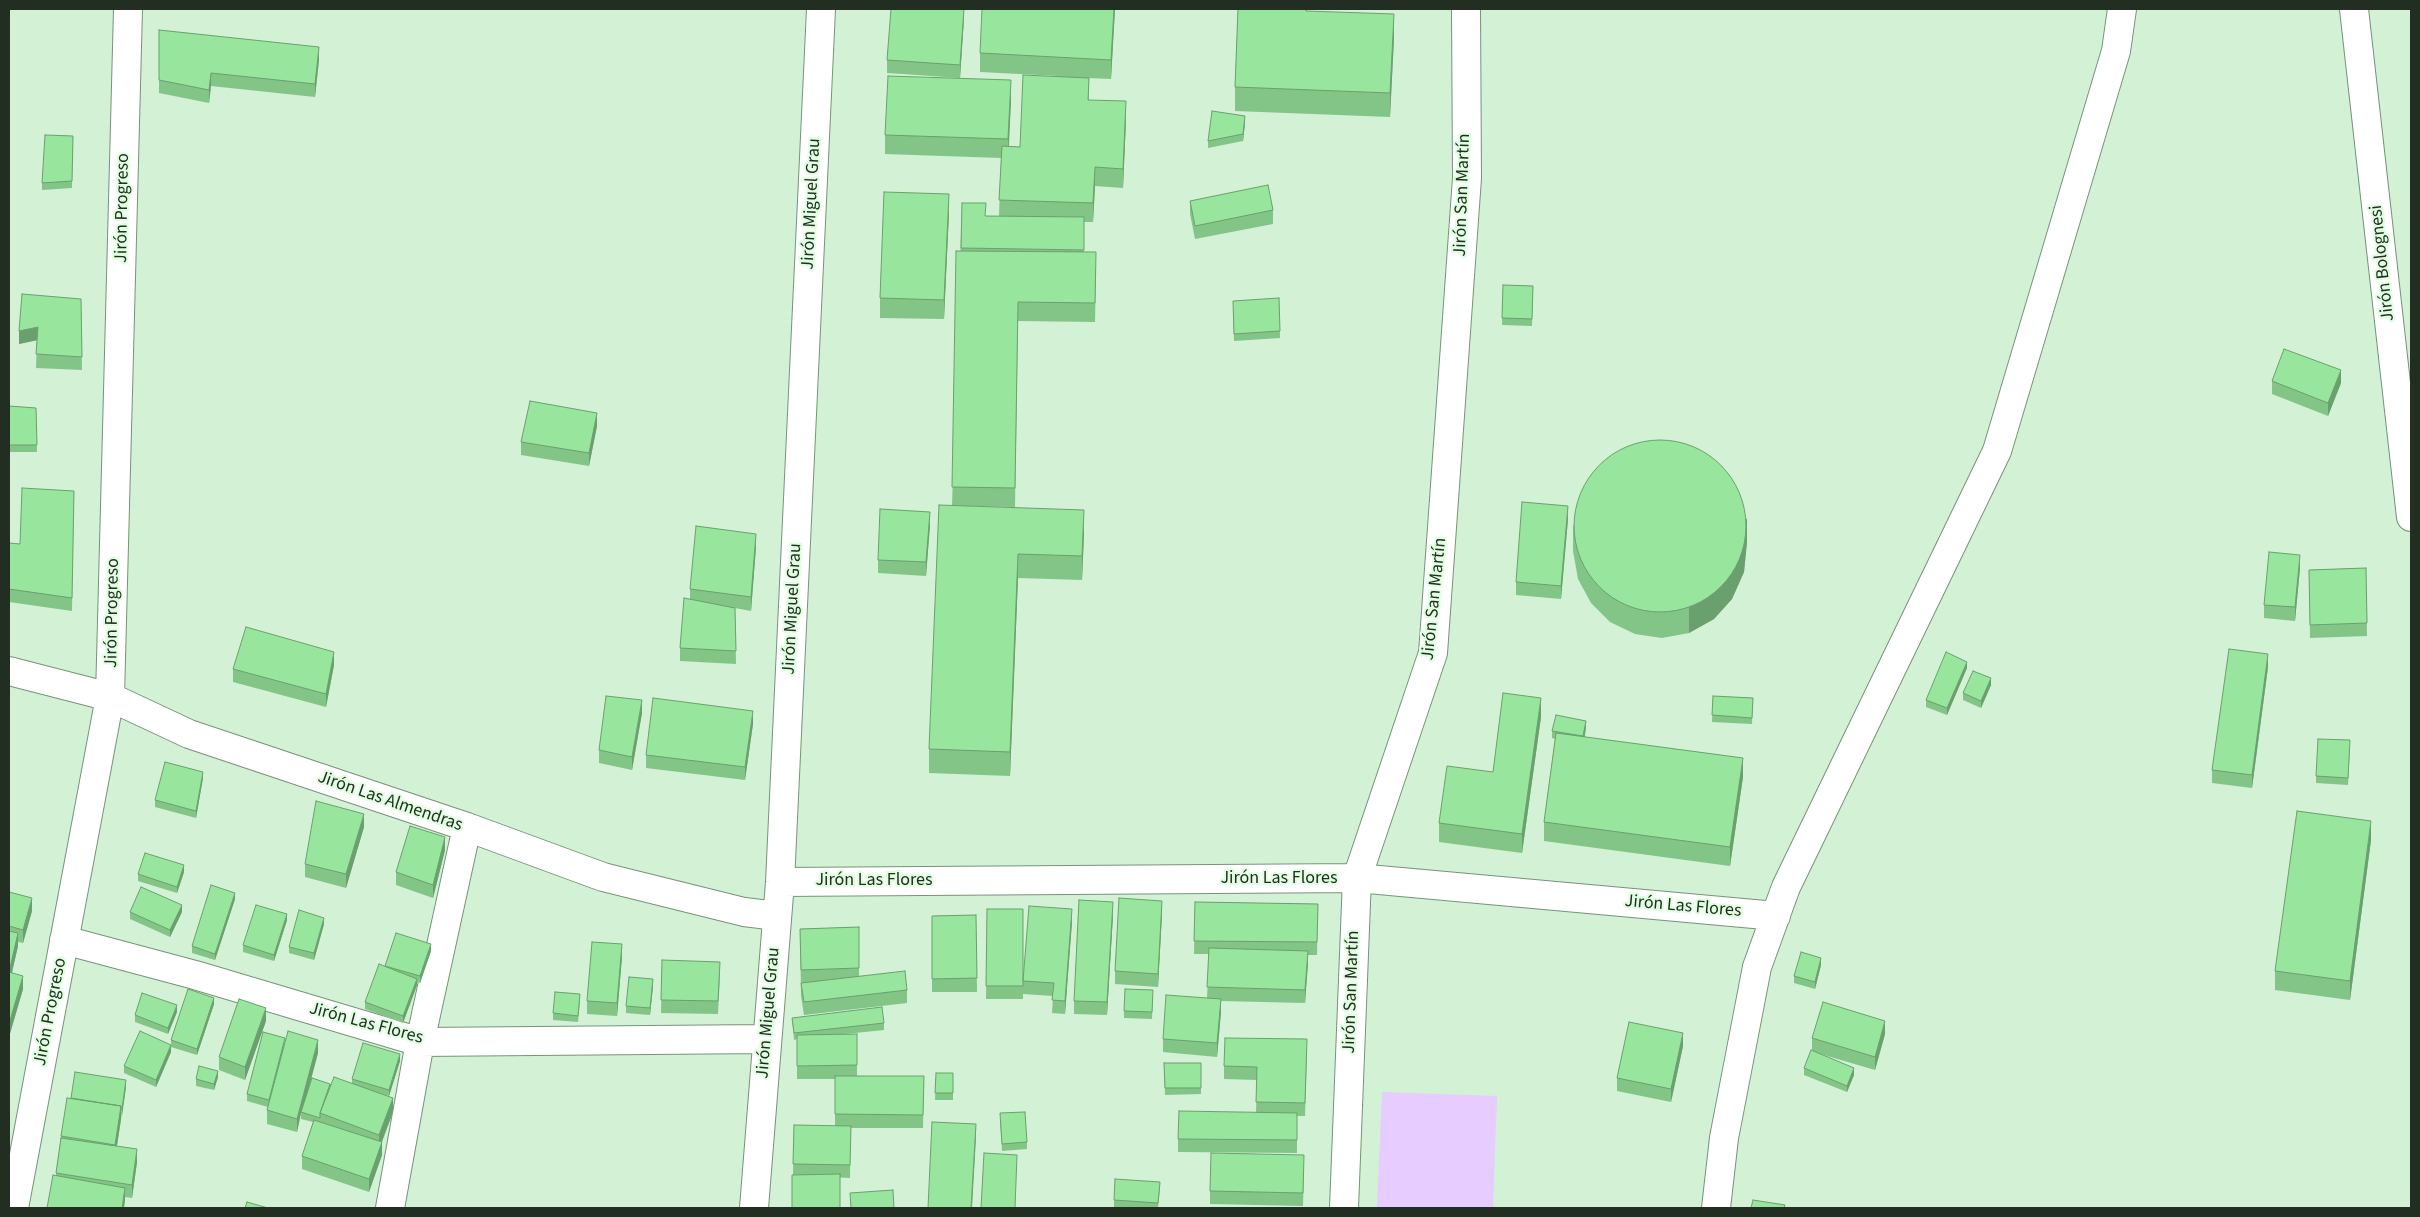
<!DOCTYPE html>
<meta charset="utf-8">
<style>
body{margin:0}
#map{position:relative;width:2420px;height:1217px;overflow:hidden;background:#d3f1d4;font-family:"Source Sans 3",sans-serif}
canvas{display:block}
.frame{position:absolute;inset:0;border:10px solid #232e23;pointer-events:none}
</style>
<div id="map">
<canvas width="2420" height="1217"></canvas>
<div class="frame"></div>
</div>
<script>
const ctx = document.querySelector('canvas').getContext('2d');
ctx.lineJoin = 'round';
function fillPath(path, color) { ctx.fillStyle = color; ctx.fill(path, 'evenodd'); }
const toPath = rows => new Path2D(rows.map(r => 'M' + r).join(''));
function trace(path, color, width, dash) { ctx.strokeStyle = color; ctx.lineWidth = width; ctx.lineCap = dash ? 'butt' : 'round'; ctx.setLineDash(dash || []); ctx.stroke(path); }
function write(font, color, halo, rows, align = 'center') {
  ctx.font = font + ' "Source Sans 3",sans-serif'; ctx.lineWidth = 4.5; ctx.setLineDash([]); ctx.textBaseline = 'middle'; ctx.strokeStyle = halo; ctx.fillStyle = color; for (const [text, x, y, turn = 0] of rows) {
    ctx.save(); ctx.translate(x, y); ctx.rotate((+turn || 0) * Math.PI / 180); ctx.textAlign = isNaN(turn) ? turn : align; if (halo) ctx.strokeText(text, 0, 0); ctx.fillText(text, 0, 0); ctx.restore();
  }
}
fillPath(toPath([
 [1382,1092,1497,1096,1493,1208,1377,1208]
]), '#e6ccff');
const minor = toPath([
 [2354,9,2411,517],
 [9,671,110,697,189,734,467,827,603,877,744,912,777,916],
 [780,882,1357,878,1776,916],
 [64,940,195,975,420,1042,766,1039],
 [14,1208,110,697,128,9],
 [390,1208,420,1042,467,827],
 [754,1208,780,882,821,9],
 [1344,1208,1357,878,1433,653,1467,178,1466,9],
 [1716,1208,1724,1138,1757,967,1786,887,1997,451,2116,51,2122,9]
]);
trace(minor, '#789379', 30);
trace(minor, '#fff', 28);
fillPath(toPath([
 [1115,9,1111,79,1089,78,1089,100,1126,120,1123,188,1095,186,1093,222,1084,222,1084,252,1096,271,1095,322,1018,321,1015,507,968,506,1084,534,1082,580,1018,578,1010,776,929,773,929,749,952,505,962,203,986,216,999,216,1001,158,885,154,885,135,1011,100,1009,146,1020,147,1059,76,980,72,980,53],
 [1238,9,1307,9,1307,11,1394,38,1390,117,1235,111,1235,87],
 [964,18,960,78,887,73,887,60],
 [159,30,319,60,315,97,211,86,209,103,159,93],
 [1245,123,1243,141,1208,148,1208,141],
 [73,136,72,188,42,190,42,183],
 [1190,201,1273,210,1273,224,1195,239,1190,214],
 [949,213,944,319,880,318,880,298],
 [1503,285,1533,286,1532,326,1502,325],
 [1279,298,1280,338,1234,341,1233,308],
 [81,299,82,370,36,368,37,340,19,344],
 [2272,381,2341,383,2328,416,2272,394],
 [9,406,36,408,37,452,9,452],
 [597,426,589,466,521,455,521,442],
 [74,491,72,611,9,602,9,543,20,544],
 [1568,519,1561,599,1516,595,1516,582],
 [930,525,926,576,878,573,878,560],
 [1573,527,1747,542,1744,572,1732,599,1714,619,1689,633,1662,638,1635,634,1610,622,1591,603,1578,579,1573,551],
 [756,547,751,611,735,608,736,664,680,661,680,648,690,599,690,589],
 [2300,568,2295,621,2264,618,2264,605],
 [2366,568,2367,636,2310,638,2309,570],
 [334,665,326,707,233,682,233,669],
 [2268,667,2252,788,2212,783,2212,770],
 [1967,668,1947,715,1926,707,1926,700],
 [1991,685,1981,708,1963,700,1963,693],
 [1713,696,1753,698,1752,724,1712,722],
 [642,713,632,770,599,763,599,750],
 [1541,717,1522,853,1439,842,1439,823,1493,772],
 [753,724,745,780,646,768,646,755],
 [1586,727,1585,737,1743,777,1730,866,1544,841,1544,822,1555,739,1552,738,1552,731],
 [2350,747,2348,785,2316,783,2316,776],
 [203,778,196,818,155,807,155,800],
 [364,827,346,888,305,877,305,864],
 [2371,840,2350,1000,2275,990,2275,971],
 [445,850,433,898,396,885,396,872],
 [184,872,177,893,138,881,138,874],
 [9,892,32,911,23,943,18,942,18,946,12,972,23,989,9,1037],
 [235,899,215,960,192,953,192,946],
 [1195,902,1318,904,1317,955,1308,955,1305,1003,1221,1001,1221,1012,1217,1057,1163,1052,1163,1039,1207,998,1209,954,1194,954],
 [987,909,1023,909,1023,999,986,999],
 [130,912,182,912,170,937,130,919],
 [1162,914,1158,987,1115,984,1115,971],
 [976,915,977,992,932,992,932,916],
 [1113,915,1107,1015,1074,1014,1074,1001],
 [287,920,274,961,243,952,243,945],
 [1072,922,1065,1014,1052,1013,1053,996,1023,994,1023,981],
 [324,924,314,960,289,953,289,947],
 [859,927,859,976,907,990,907,1003,804,1015,801,996,800,929],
 [431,951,420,983,417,982,417,985,403,1023,365,1009,365,1002,385,966],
 [622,957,617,1016,587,1014,587,1001],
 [662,960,720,975,718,1014,661,1013],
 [1821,965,1815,989,1794,983,1794,976],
 [653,986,650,1015,626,1013,626,1006],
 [1153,997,1152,1019,1124,1018,1124,1011],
 [580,1001,578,1022,553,1020,553,1013],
 [214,1004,197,1055,171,1047,171,1052,156,1087,124,1073,124,1066,171,1045,171,1040],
 [177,1012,168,1034,135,1022,135,1015],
 [792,1018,884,1023,884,1030,845,1034,857,1034,857,1076,924,1076,923,1128,851,1128,850,1178,793,1175,794,1125,835,1126,835,1079,797,1079,797,1039,794,1040],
 [266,1021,245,1080,219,1070,219,1057],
 [1885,1034,1875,1070,1817,1053,1854,1075,1847,1092,1804,1075,1804,1068,1812,1051,1812,1038],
 [285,1042,318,1053,306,1099,330,1084,352,1083,352,1079,400,1061,389,1096,381,1094,393,1112,382,1142,382,1155,369,1192,302,1169,302,1156,313,1122,301,1119,301,1114,297,1132,267,1124,267,1110,268,1107,247,1101,247,1094],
 [1683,1046,1671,1102,1617,1091,1617,1078],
 [1307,1052,1305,1116,1297,1116,1297,1153,1178,1152,1178,1139,1256,1112,1257,1080,1224,1079,1224,1066],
 [1164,1063,1201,1063,1201,1094,1165,1095],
 [936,1073,953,1073,953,1100,935,1100],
 [218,1077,214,1090,196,1086,196,1079],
 [126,1087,117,1146,137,1162,132,1198,125,1197,125,1201,56,1176,56,1173,61,1136,71,1098],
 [1000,1120,1027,1142,1027,1149,1002,1151],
 [1304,1169,1303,1206,1210,1204,1210,1191],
 [1160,1189,1158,1208,1114,1207,1114,1200]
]), '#83c587');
fillPath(toPath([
 [964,9,964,18,960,78,960,65],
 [1114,9,1115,9,1111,79,1111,60],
 [1394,14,1394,38,1390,117,1390,93],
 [319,47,319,60,315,97,315,84],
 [211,73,211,86,209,103,209,90],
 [1011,80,1011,100,1008,158,1008,139],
 [1126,101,1126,120,1123,188,1123,169],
 [1245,116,1245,123,1243,141,1243,134],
 [1095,167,1095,186,1093,222,1093,203],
 [949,194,949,213,944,319,944,300],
 [38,327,38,340,19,344,19,331],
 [2341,370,2341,383,2328,416,2328,403],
 [597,413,597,426,589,466,589,453],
 [1568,506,1568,519,1561,599,1561,586],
 [1084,510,1084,534,1082,580,1082,556],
 [930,512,930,525,926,576,926,562],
 [1747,518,1747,542,1744,572,1732,599,1714,619,1689,633,1689,608],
 [756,534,756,547,751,611,751,597],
 [1018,554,1018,578,1010,776,1010,752],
 [2300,555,2300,568,2295,621,2295,607],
 [334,652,334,665,326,707,326,694],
 [2268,654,2268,667,2252,788,2252,775],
 [1967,662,1967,668,1947,715,1947,708],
 [1991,678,1991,685,1981,708,1981,701],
 [1541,698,1541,717,1522,853,1522,834],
 [642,700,642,713,632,770,632,757],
 [753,711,753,724,745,780,745,767],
 [1586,721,1586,727,1583,744,1583,737],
 [1743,758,1743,777,1730,866,1730,847],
 [203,772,203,778,196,818,196,811],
 [364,814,364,827,346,888,346,874],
 [2371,821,2371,840,2350,1000,2350,981],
 [445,837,445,850,433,898,433,885],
 [184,865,184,872,177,893,177,887],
 [235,893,235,899,215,960,215,954],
 [32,898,32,911,23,943,23,930],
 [1162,901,1162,914,1158,987,1158,974],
 [1113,902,1113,915,1107,1015,1107,1002],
 [182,905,182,912,170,937,170,930],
 [1072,909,1072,922,1065,1014,1065,1001],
 [287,914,287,920,274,961,274,955],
 [324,918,324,924,314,960,314,953],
 [18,933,18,946,10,981,10,968],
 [431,944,431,951,420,983,420,976],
 [622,944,622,957,617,1016,617,1003],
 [1308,951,1308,965,1305,1003,1305,990],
 [1821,958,1821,965,1815,989,1815,982],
 [23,976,23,989,9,1037,9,1024],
 [417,979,417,985,403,1023,403,1016],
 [653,979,653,986,650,1015,650,1008],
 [214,998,214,1004,197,1055,197,1049],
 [1221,999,1221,1012,1217,1057,1217,1043],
 [177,1005,177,1012,168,1034,168,1028],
 [266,1008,266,1021,245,1080,245,1067],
 [1885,1021,1885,1034,1875,1070,1875,1057],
 [1683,1033,1683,1046,1671,1102,1671,1089],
 [318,1040,318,1053,302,1112,301,1112,297,1132,297,1119],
 [171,1045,171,1052,156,1087,156,1080],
 [400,1054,400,1061,389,1096,389,1090],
 [1854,1068,1854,1075,1847,1092,1847,1086],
 [218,1071,218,1077,214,1090,214,1084],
 [126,1080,126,1087,122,1116,122,1109],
 [393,1098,393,1112,379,1149,379,1135],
 [121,1106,121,1119,115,1158,115,1145],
 [976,1124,976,1137,972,1208,971,1208],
 [382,1142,382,1155,369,1192,369,1179],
 [137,1149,137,1162,132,1198,132,1185],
 [125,1188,125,1201,124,1208,122,1208]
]), '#6aa06e');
const building = toPath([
 [891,9,964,9,960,65,887,60,891,9],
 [982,9,1114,9,1111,60,980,53,982,9],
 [1238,9,1306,9,1306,11,1394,14,1390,93,1235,87,1238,9],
 [159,30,319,47,315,84,211,73,209,90,159,80,159,30],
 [1023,75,1089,78,1088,100,1126,101,1123,169,1095,167,1093,203,999,200,1002,146,1020,147,1023,75],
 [888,76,1011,80,1008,139,885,135,888,76],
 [1212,111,1245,116,1243,134,1208,141,1212,111],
 [45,135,73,136,72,181,42,183,45,135],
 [1268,185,1273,210,1195,226,1190,201,1268,185],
 [884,192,949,194,944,300,880,298,884,192],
 [962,203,986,203,985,216,1084,217,1084,250,961,248,962,203],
 [956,251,1096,252,1095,303,1018,302,1015,488,952,487,956,251],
 [1503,285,1533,286,1532,319,1502,318,1503,285],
 [22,294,81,299,82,357,36,354,38,327,19,331,22,294],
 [1279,298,1280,331,1234,334,1233,301,1279,298],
 [2284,349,2341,370,2328,403,2272,381,2284,349],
 [530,401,597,413,589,453,521,442,530,401],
 [9,406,36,408,37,445,9,445,9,406],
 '1574 526a86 86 0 1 1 172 0a86 86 0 1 1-172 0Z',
 [22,488,74,491,72,598,9,589,9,543,20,544,22,488],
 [1522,502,1568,506,1561,586,1516,582,1522,502],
 [939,505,1084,510,1082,556,1018,554,1010,752,929,749,939,505],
 [880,509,930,512,926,562,878,560,880,509],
 [696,526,756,534,751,597,690,589,696,526],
 [2269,552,2300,555,2295,607,2264,605,2269,552],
 [2366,568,2367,623,2310,625,2309,570,2366,568],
 [684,598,735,608,736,651,680,648,684,598],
 [246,627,334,652,326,694,233,669,246,627],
 [2229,649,2268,654,2252,775,2212,770,2229,649],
 [1946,652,1967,662,1947,708,1926,700,1946,652],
 [1973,671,1991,678,1981,701,1963,693,1973,671],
 [1503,693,1541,698,1522,834,1439,823,1447,766,1493,772,1503,693],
 [606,696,642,700,632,757,599,750,606,696],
 [1713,696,1753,698,1752,718,1712,715,1713,696],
 [653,698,753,711,745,767,646,755,653,698],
 [1556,715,1586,721,1583,736,1552,731,1556,715],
 [1556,733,1743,758,1730,847,1544,822,1556,733],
 [2318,739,2350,740,2348,778,2316,776,2318,739],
 [165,762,203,772,196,811,155,800,165,762],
 [316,801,364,814,346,874,305,864,316,801],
 [2297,811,2371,821,2350,981,2275,971,2297,811],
 [410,826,445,837,433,885,396,872,410,826],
 [145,853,184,865,177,887,138,874,145,853],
 [211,885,235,893,215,954,192,946,211,885],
 [141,887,182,905,170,930,130,912,141,887],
 [9,892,32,898,23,930,9,926,9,892],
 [1119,898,1162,901,1158,974,1115,971,1119,898],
 [1079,900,1113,902,1107,1002,1074,1001,1079,900],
 [1195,902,1318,904,1317,942,1194,941,1195,902],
 [256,905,287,914,274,955,243,945,256,905],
 [1029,906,1072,909,1065,1001,1052,1000,1054,983,1023,981,1029,906],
 [987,909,1023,909,1023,986,986,986,987,909],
 [299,910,324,918,314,953,289,947,299,910],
 [976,915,977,978,932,979,932,916,976,915],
 [859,927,859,968,801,970,800,929,859,927],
 [9,931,18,933,10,968,9,968,9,931],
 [396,933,431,944,420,976,385,966,396,933],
 [592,942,622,944,617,1003,587,1001,592,942],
 [1209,948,1308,951,1305,990,1207,987,1209,948],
 [1801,952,1821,958,1815,982,1794,976,1801,952],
 [662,960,720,962,718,1001,661,1000,662,960],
 [379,964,417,979,403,1016,365,1002,379,964],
 [905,971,907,990,804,1002,801,983,905,971],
 [9,972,23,976,9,1024,9,972],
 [629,977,653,979,650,1008,626,1006,629,977],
 [188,989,214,998,197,1049,171,1040,188,989],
 [1125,989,1153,990,1152,1012,1124,1011,1125,989],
 [555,992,580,994,578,1016,553,1013,555,992],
 [142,993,177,1005,168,1028,135,1015,142,993],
 [1166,995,1221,999,1217,1043,1163,1039,1166,995],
 [239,999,266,1008,245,1067,219,1057,239,999],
 [1823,1002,1885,1021,1875,1057,1812,1038,1823,1002],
 [882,1007,884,1023,794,1033,792,1018,882,1007],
 [1629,1022,1683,1033,1671,1089,1617,1078,1629,1022],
 [140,1031,171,1045,156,1080,124,1066,140,1031],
 [288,1031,318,1040,297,1119,267,1110,288,1031],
 [263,1032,285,1038,269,1100,247,1094,263,1032],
 [857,1034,857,1065,797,1066,797,1035,857,1034],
 [1225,1038,1307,1039,1305,1103,1256,1102,1257,1067,1224,1066,1225,1038],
 [363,1043,400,1054,389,1090,352,1079,363,1043],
 [1811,1050,1854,1068,1847,1086,1804,1068,1811,1050],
 [1164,1063,1201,1063,1201,1088,1165,1088,1164,1063],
 [199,1066,218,1071,214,1084,196,1079,199,1066],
 [75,1072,126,1080,122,1109,121,1109,121,1106,71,1098,75,1072],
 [936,1073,953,1073,953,1093,935,1093,936,1073],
 [835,1076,924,1076,923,1115,835,1114,835,1076],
 [334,1077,393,1098,379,1135,320,1113,334,1077],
 [312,1078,330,1084,320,1113,320,1118,301,1112,312,1078],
 [67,1098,121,1106,115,1145,61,1136,67,1098],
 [1179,1111,1297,1113,1297,1140,1178,1139,1179,1111],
 [1025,1112,1027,1142,1002,1144,1000,1113,1025,1112],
 [314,1120,382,1142,369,1179,302,1156,314,1120],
 [932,1122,976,1124,971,1208,928,1208,932,1122],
 [794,1125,851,1126,850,1165,793,1164,794,1125],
 [61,1138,137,1149,132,1185,56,1173,61,1138],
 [984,1153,1017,1155,1015,1208,981,1208,984,1153],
 [1211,1153,1304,1155,1303,1193,1210,1191,1211,1153],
 [840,1174,840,1208,792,1208,792,1175,840,1174],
 [53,1175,125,1188,122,1208,47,1208,53,1175],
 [1115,1179,1160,1182,1158,1203,1114,1200,1115,1179],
 [893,1190,894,1208,851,1208,850,1193,893,1190],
 [1753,1200,1785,1205,1784,1208,1751,1208,1753,1200],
 [247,1202,268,1208,245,1208,247,1202]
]);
fillPath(building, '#98e59d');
trace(building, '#6aa06e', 1);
write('18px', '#232e23', '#e0ffe1', [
 ["Jirón San Martín",1463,195,-88],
 ["Jirón Miguel Grau",812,204,-87],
 ["Jirón Progreso",123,208,-89],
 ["Jirón Bolognesi",2383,263,-96],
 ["Jirón San Martín",1435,599,-84],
 ["Jirón Miguel Grau",793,609,-87],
 ["Jirón Progreso",113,613,-89],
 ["Jirón Las Almendras",390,802,19],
 ["Jirón Las Flores",1279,879],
 ["Jirón Las Flores",874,881],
 ["Jirón Las Flores",1683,907,5],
 ["Jirón San Martín",1352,992,-88],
 ["Jirón Progreso",51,1012,-79],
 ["Jirón Miguel Grau",769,1013,-85],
 ["Jirón Las Flores",366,1024,15]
]);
</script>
